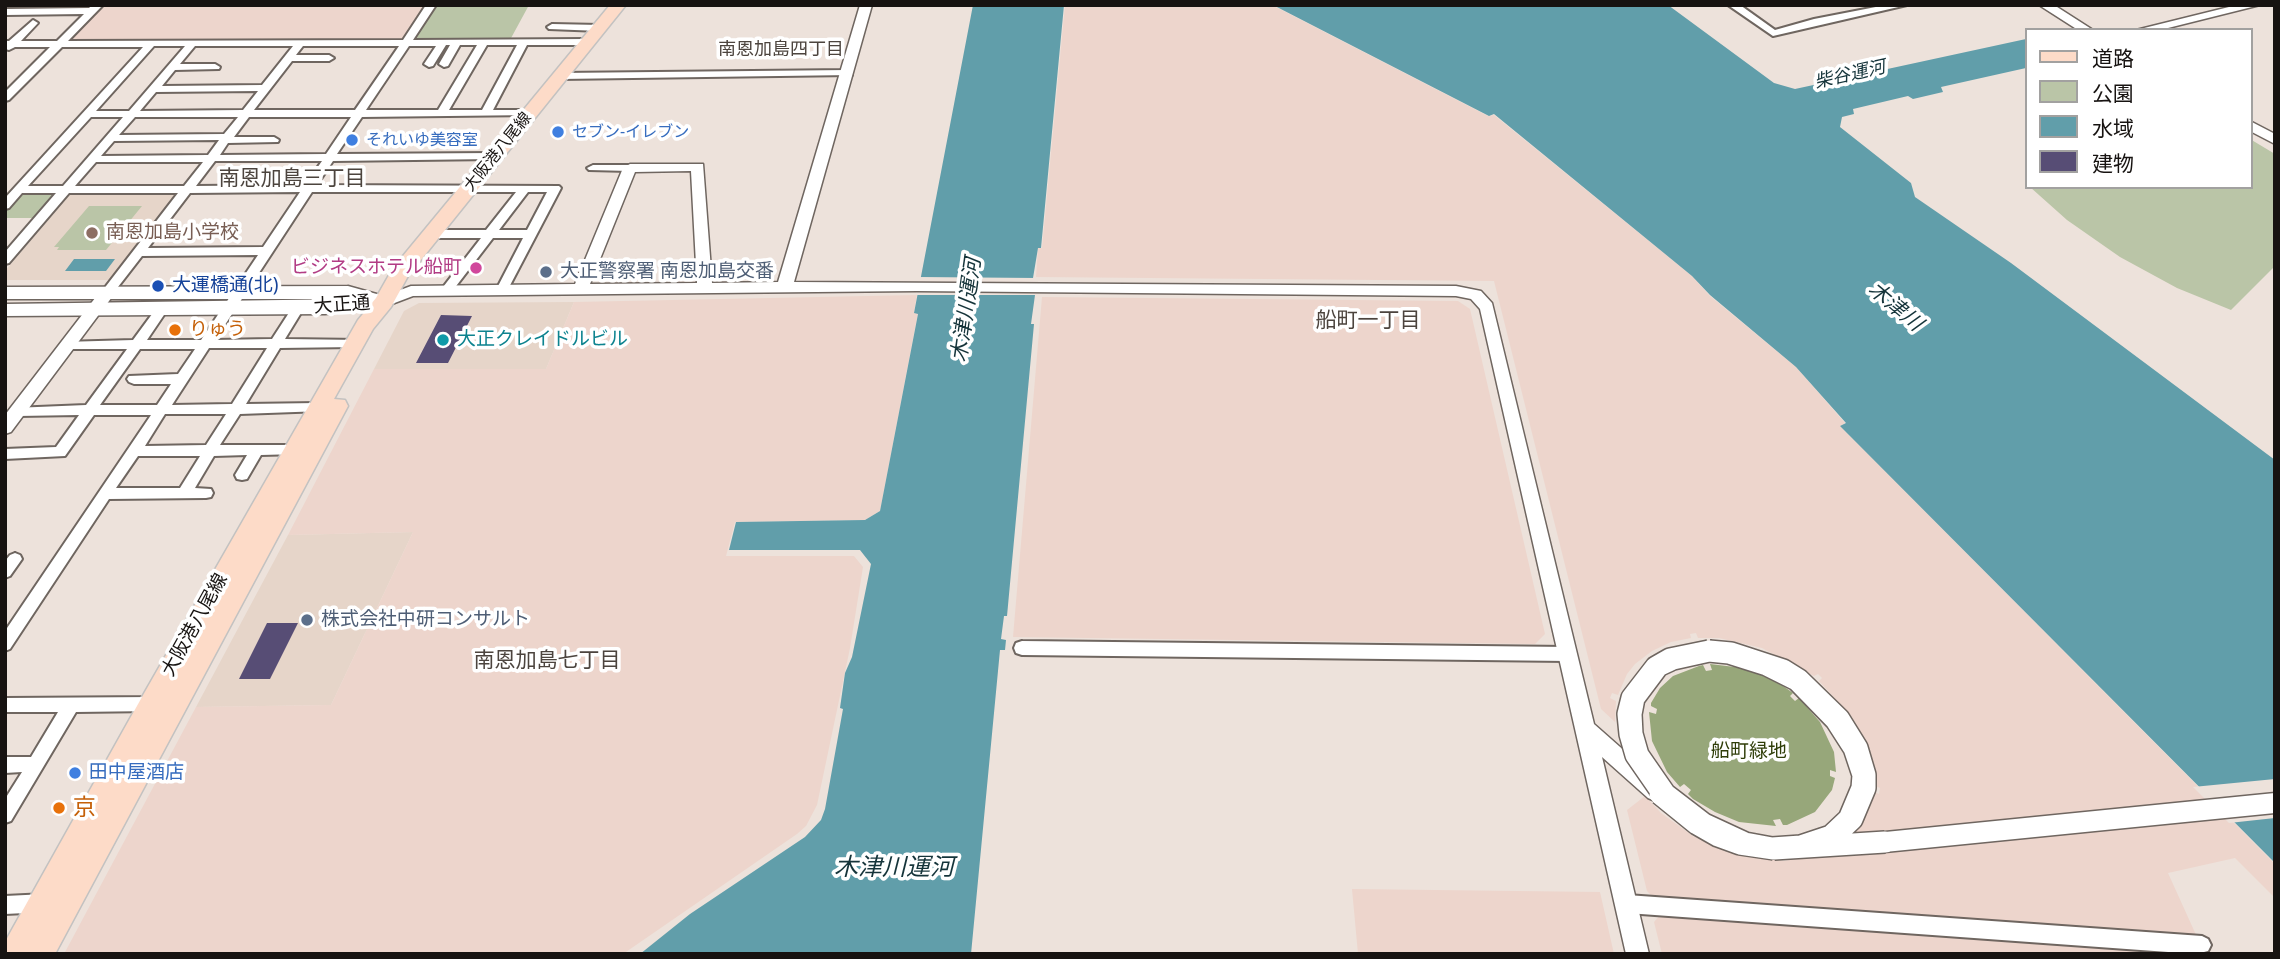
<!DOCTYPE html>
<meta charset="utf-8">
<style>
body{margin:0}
#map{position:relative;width:2280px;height:959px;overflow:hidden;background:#ede2db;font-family:"Noto Sans","Noto Sans JP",sans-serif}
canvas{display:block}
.frame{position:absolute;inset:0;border:7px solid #171311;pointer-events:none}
.legend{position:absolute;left:2025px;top:28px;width:228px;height:161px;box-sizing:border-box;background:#fff;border:2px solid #a2a1a0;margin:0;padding:9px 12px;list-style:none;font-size:21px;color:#171311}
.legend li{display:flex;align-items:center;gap:14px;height:35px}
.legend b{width:35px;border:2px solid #a2a1a0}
</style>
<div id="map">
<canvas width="2280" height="959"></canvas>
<div class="frame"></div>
<ul class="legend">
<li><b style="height:9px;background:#fddbc8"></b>道路</li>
<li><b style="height:19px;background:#bac5a7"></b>公園</li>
<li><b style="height:19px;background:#619eaa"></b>水域</li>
<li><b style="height:19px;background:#574d75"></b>建物</li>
</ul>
</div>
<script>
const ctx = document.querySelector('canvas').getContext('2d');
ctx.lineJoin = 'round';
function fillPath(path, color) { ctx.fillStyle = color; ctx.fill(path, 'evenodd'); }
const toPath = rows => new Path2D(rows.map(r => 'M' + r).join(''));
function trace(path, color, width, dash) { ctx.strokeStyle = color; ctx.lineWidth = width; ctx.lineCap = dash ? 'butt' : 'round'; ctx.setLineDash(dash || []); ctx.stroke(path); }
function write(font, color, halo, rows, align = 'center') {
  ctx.font = font + ' "Noto Sans","Noto Sans JP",sans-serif'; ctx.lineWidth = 7; ctx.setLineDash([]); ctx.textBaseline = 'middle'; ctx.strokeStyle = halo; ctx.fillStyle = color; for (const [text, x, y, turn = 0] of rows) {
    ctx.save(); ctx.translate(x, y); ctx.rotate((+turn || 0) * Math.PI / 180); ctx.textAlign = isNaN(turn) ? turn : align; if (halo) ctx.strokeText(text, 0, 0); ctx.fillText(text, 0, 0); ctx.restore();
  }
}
fillPath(toPath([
 [72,192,180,193,111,280,5,280,5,271],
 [574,302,546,369,374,369,404,311,419,303],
 [413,532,331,705,196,707,288,535]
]), '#e6d5c9');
fillPath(toPath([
 [104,5,425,5,402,39,69,41],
 [1065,5,1272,5,1488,116,1494,115,1692,276,1710,296,1796,367,1845,423,1840,426,2275,864,2275,898,2235,858,2168,873,2197,937,1653,897,1647,891,1627,810,1645,796,1661,813,1693,836,1747,857,1784,861,1817,855,1872,791,1879,794,1880,788,1873,785,1866,744,1852,717,1819,681,1822,678,1818,674,1814,676,1762,648,1719,638,1698,638,1696,633,1690,634,1691,638,1671,642,1652,651,1635,664,1627,674,1618,695,1612,693,1610,698,1616,701,1615,722,1601,709,1494,281,1036,277,1038,248,1042,248],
 [917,295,914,312,918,313,880,511,865,520,735,522,726,556,854,556,863,567,850,648,817,805,806,826,797,834,623,954,64,954,196,707,331,705,413,532,288,535,374,369,546,369,574,302],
 [1042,297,1458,301,1470,309,1545,634,1535,644,1013,637],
 [1352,889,1600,892,1614,954,1358,954],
 [1660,915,2213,954,1662,954,1654,922]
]), '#edd5cc');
fillPath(toPath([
 [435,5,529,5,510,40,413,38],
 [2250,139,2275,154,2275,266,2231,310,2177,288,2120,257,2067,220,2030,187,2250,187],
 [20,195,55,195,34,218,5,218,5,211],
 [89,206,142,206,106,250,57,250,59,247,54,247]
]), '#bac5a7');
fillPath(toPath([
 [1710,664,1743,668,1776,681,1793,693,1790,696,1795,701,1799,698,1820,722,1834,752,1836,772,1830,770,1830,776,1835,778,1832,790,1815,812,1787,825,1783,825,1780,819,1773,820,1776,826,1739,822,1715,812,1693,799,1688,794,1691,790,1684,784,1680,787,1667,772,1652,741,1649,712,1656,714,1657,709,1651,706,1651,703,1660,688,1673,676,1699,666,1703,665,1706,671,1712,670]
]), '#97a77a');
fillPath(toPath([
 [973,5,1064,5,1041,248,1038,248,1033,278,1035,295,1031,324,1034,324,1007,616,1004,616,1001,639,1006,640,1005,650,1000,650,971,954,640,954,690,914,805,837,821,820,825,809,843,709,840,708,845,673,852,657,871,564,860,550,729,550,736,522,865,520,880,511,918,314,914,313],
 [1273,5,1668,5,1774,83,1795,89,2026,39,2026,68,1941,87,1943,92,1913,99,1908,96,1853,109,1854,114,1842,117,1840,127,1911,183,1915,197,2011,263,2275,460,2275,863,1840,426,1846,423,1796,367,1710,295,1692,276,1494,114,1489,116],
 [74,259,115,259,106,271,65,271]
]), '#619eaa');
fillPath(toPath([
 [919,277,1037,278,1038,295,916,295],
 [2275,779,2275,818,2229,823,2193,787]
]), '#ede2db');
fillPath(toPath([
 [441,315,472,316,448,363,416,363],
 [267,623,298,623,270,679,239,679]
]), '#574d75');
const minor = toPath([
 [92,5,103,5,68,41,403,40,426,5,436,5,413,40,588,39,593,42,588,45,527,45,493,110,530,110,535,113,534,115,362,117,337,154,495,153,501,156,495,159,333,161,317,185,559,186,561,188,506,293,502,294,496,290,523,238,493,238,450,294,446,295,440,291,481,238,431,238,425,234,431,230,486,230,516,192,312,192,215,340,272,339,294,305,298,304,304,308,285,339,360,340,361,343,355,347,280,348,246,404,318,403,325,408,323,411,240,414,220,445,294,445,299,446,301,450,299,454,261,455,247,479,242,480,237,479,235,475,247,455,214,456,195,488,211,489,213,493,211,497,206,498,109,499,10,649,5,651,5,631,151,415,94,415,65,456,5,459,5,449,56,447,79,415,18,416,13,414,11,411,13,408,86,405,127,349,68,349,63,348,62,345,63,342,133,340,158,306,162,305,168,309,147,340,201,340,258,255,142,256,111,296,103,296,101,293,103,290,178,193,69,193,9,263,5,264,5,252,56,193,22,193,9,208,5,209,5,198,143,47,62,47,9,100,5,101,5,92,50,47,15,47,9,50,5,49,5,41,9,41,33,20,38,23,21,41,57,41,84,14,5,15,5,9,89,8,92,5],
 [446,45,450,45,439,64,444,67,448,66,460,45,477,45,438,110,366,110,409,46,436,46,424,64,429,67,433,66,446,45],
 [487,45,517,45,482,110,449,110,487,45],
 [154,46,185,46,129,111,96,111,154,46],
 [195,46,293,46,262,85,162,86,175,70,219,69,220,67,215,64,180,64,195,46],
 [303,46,399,46,355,110,254,110,292,61,329,61,334,58,329,55,296,55,303,46],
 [258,91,243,110,140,111,156,92,258,91],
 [91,117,123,117,63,186,28,186,91,117],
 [135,117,238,117,224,134,119,135,135,117],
 [249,117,351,117,326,154,220,155,228,143,278,142,279,140,274,137,234,137,249,117],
 [219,140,208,155,101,156,114,141,219,140],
 [215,161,322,161,305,185,196,186,215,161],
 [96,162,203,162,184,186,75,186,96,162],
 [300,192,263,247,148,248,190,193,300,192],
 [528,192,547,192,527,230,499,230,528,192],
 [209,348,267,348,232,404,172,405,209,348],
 [140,349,195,349,178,374,129,376,127,379,129,382,134,384,171,384,157,405,100,405,140,349],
 [165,414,226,414,206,445,145,446,165,414],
 [138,456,200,456,180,488,116,488,138,456],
 [1728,5,1740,5,1775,30,1814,19,1886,5,1907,5,1773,36,1728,5],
 [552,24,600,25,605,28,600,31,549,29,547,27,552,24],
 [848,70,852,71,852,75,560,79,555,76,560,73,848,70],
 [593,165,630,165,636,168,630,171,589,170,587,168,593,165],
 [15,553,20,555,22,559,10,576,5,578,5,561,10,555,15,553],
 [1022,641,1568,647,1574,649,1576,654,1574,659,1568,661,1022,655,1016,653,1014,648,1016,643,1022,641],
 [154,697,160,699,162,704,160,709,154,711,76,712,11,821,5,823,5,799,22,772,5,773,5,757,31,757,58,712,5,712,5,698,154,697],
 [46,894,52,897,55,903,52,909,46,912,5,914,5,896,46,894],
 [1627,895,2202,936,2208,939,2211,945,2208,951,2196,954,1627,913,1621,910,1618,904,1621,898,1627,895]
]);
const tertiary = toPath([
 [860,5,872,5,794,282,1456,286,1481,291,1492,303,1594,724,1662,784,1666,791,1662,798,1655,801,1648,798,1602,757,1649,954,1626,954,1480,309,1471,299,1456,296,917,291,413,296,384,307,379,306,376,302,379,298,411,286,575,284,623,168,630,164,703,164,712,283,778,282,860,5],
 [691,171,697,283,590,284,635,172,691,171],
 [2039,5,2054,5,2093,30,2078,30,2039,5],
 [2237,5,2260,5,2160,30,2136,30,2237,5],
 [2250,121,2275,134,2275,144,2250,131,2250,121],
 [107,288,112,289,115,293,112,297,11,432,5,434,5,415,102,289,107,288],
 [2275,793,2275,813,1885,852,1877,849,1874,842,1877,835,1885,832,2275,793]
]);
const secondary = toPath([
 [348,286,391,298,393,302,391,306,384,308,325,314,5,316,5,304,352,299,5,299,5,287,348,286]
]);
const primary = toPath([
 [610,5,626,5,408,276,391,307,373,329,334,399,345,400,348,406,55,954,5,954,5,942,142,697,358,320,376,298,393,268,610,5]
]);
trace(minor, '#6f6660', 4);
trace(tertiary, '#6f6660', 3);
trace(secondary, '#6f6660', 3);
trace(primary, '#c3c2c1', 3);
fillPath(minor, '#fff');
fillPath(tertiary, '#fff');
fillPath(secondary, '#fff');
fillPath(primary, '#fddbc8');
const tertiaryBridge = toPath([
 [1709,651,1729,653,1767,665,1797,680,1836,720,1854,748,1863,775,1862,788,1849,819,1831,836,1801,846],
 [1709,651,1673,659,1658,666,1634,698,1631,714,1632,734,1638,755,1665,794,1704,824,1745,843],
 [1709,651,1670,659,1656,667,1632,698,1628,714,1630,734,1636,755,1663,794,1700,824,1721,836,1745,843],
 [1709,651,1731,653,1783,670,1799,680,1839,719,1857,748,1865,775,1865,788,1852,819,1834,836,1801,846],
 [1660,794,1697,824,1718,836,1740,844,1774,849],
 [1745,843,1772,848,1801,846],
 [1745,843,1774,849],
 [1774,849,1885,842],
 [1774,849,1801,846]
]);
trace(tertiaryBridge, '#6f6660', 24, []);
trace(tertiaryBridge, '#fff', 21);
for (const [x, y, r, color] of [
 [558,132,7,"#3f7fe0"],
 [352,140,7,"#3f7fe0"],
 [92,233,7,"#8d6e63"],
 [476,268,7,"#d1479c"],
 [546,272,7,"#5c6f8a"],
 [158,286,7,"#1a4fb4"],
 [175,330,7,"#e8710a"],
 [443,340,7,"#0f9aa8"],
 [307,620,7,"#5c6f8a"],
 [75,773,7,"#3f7fe0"],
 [59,808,7,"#e8710a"]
]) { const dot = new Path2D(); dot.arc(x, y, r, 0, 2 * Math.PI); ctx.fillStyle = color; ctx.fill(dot); trace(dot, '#fff', 2.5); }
write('16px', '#366cbe', '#fff', [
 ["セブン-イレブン",572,132],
 ["それいゆ美容室",366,140]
], 'left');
write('16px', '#171311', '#fff', [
 ["大阪港八尾線",498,152,-51]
]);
write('18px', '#4c443e', '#fff', [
 ["南恩加島四丁目",781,50]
]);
write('italic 18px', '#15343a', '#fff', [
 ["柴谷運河",1850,75,-13]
]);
write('19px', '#785e54', '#fff', [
 ["南恩加島小学校",106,233]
], 'left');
write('19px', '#b23c85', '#fff', [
 ["ビジネスホテル船町",462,268]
], 'right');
write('19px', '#4e5e75', '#fff', [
 ["大正警察署 南恩加島交番",560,272],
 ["株式会社中研コンサルト",321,620]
], 'left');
write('19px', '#164399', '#fff', [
 ["大運橋通(北)",172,286]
], 'left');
write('19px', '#171311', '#fff', [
 ["大正通",342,305,-4],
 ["大阪港八尾線",195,625,-61]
]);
write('19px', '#c56008', '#fff', [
 ["りゅう",189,330]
], 'left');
write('19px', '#0d838f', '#fff', [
 ["大正クレイドルビル",457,340]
], 'left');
write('19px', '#2f3d08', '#fff', [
 ["船町緑地",1749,752]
]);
write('19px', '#366cbe', '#fff', [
 ["田中屋酒店",89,773]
], 'left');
write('21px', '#4c443e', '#fff', [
 ["南恩加島三丁目",292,179],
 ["船町一丁目",1368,321],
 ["南恩加島七丁目",547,661]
]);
write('italic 21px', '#15343a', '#fff', [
 ["木津川",1895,307,40],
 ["木津川運河",967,310,-82]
]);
write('23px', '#c56008', '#fff', [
 ["京",73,808]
], 'left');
write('italic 24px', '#15343a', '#fff', [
 ["木津川運河",894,868]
]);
</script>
